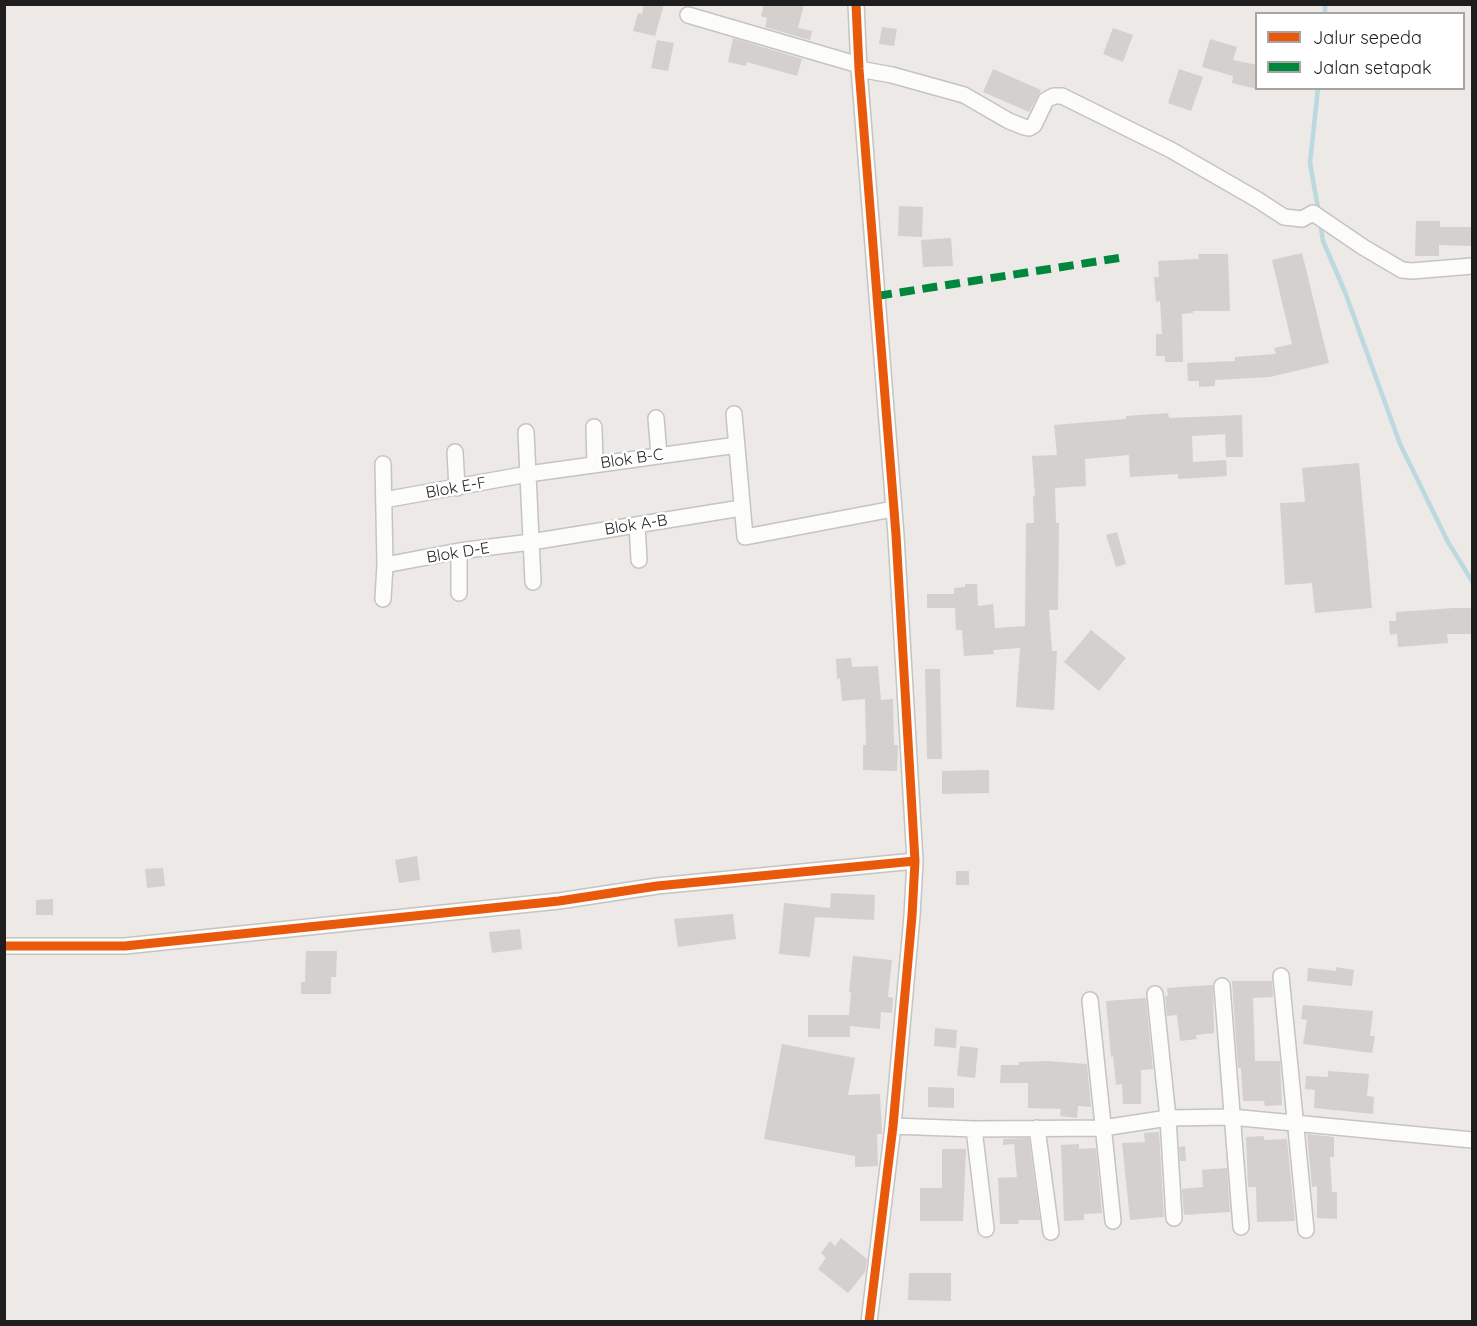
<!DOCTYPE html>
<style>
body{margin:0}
#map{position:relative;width:1477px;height:1326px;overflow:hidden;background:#ece9e6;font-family:Quicksand,sans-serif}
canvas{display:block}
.frame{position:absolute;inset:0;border:6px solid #1e1e1e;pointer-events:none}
.legend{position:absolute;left:1255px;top:12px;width:210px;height:78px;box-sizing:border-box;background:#fff;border:2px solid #a5a5a5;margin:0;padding:8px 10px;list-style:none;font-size:18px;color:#1e1e1e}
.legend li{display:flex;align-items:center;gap:12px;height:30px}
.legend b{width:30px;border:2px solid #a5a5a5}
</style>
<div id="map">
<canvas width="1477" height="1326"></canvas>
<div class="frame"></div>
<ul class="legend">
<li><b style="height:8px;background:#e8590c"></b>Jalur sepeda</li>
<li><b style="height:8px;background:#00873e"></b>Jalan setapak</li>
</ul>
</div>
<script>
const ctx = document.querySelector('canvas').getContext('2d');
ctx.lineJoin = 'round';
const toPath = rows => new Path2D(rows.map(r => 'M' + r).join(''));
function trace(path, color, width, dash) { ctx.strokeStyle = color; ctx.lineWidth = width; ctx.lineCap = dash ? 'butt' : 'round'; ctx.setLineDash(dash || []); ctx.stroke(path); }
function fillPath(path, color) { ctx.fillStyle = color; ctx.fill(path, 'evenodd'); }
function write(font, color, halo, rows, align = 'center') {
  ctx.font = font + ' Quicksand,sans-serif'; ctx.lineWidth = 5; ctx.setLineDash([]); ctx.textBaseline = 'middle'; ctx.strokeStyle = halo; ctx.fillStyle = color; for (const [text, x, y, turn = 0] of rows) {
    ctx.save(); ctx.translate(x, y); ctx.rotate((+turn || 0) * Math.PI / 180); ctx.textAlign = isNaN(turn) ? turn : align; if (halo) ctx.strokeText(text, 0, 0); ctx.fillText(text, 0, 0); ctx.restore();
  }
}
trace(toPath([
 [1325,4,1325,14],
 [1318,88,1310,163,1319,214],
 [1320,222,1323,241,1345,292,1400,444,1448,542,1472,581]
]), '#bbd9de', 4.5);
fillPath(toPath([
 [644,4,664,4,655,36,633,31,638,13,642,14],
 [764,4,804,4,798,28,812,31,810,40,765,27,767,18,761,16],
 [882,27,897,29,894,46,879,44],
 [1113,28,1133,35,1123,62,1103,54],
 [733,38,802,59,797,76,747,62,746,66,728,62],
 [1210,39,1237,47,1233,60,1257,65,1257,89,1232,83,1233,76,1202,67],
 [657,40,674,43,668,71,651,68],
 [993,69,1041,90,1029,112,983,92],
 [1179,69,1203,77,1191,111,1168,103],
 [899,206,923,207,922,237,898,236],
 [1416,221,1440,221,1440,227,1473,227,1473,246,1439,245,1439,256,1415,256],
 [951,238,953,266,923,267,921,240],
 [1302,253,1329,363,1270,377,1215,380,1215,386,1199,387,1199,381,1188,381,1187,363,1235,361,1235,357,1276,354,1274,348,1292,344,1272,260],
 [1198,254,1228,254,1230,311,1193,311,1193,313,1182,314,1183,362,1165,362,1165,356,1156,356,1156,334,1162,334,1160,301,1156,302,1154,277,1159,277,1158,261,1199,259],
 [1168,413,1169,418,1242,415,1243,457,1226,457,1225,434,1192,436,1193,462,1226,460,1227,476,1178,479,1178,474,1130,477,1129,455,1085,459,1086,486,1055,488,1056,523,1059,523,1058,610,1049,610,1052,651,1057,651,1054,710,1016,707,1020,648,993,650,994,654,964,656,962,630,956,630,955,608,927,608,927,594,954,594,954,588,965,587,965,584,977,584,978,606,993,604,995,628,1025,626,1026,523,1034,523,1033,496,1035,496,1032,456,1057,455,1054,425,1126,419,1126,416],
 [1359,463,1372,608,1315,613,1312,583,1285,585,1280,503,1305,502,1302,468],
 [1117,532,1126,564,1116,567,1106,535],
 [1454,608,1472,608,1472,634,1447,634,1448,643,1398,647,1397,634,1390,635,1389,621,1396,621,1396,612],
 [1091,630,1126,658,1099,691,1064,662],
 [851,658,852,667,878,666,881,700,893,699,894,745,898,745,897,771,863,770,863,745,866,745,865,699,842,701,840,678,837,679,836,659],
 [925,669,940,669,942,759,927,759],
 [989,770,989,793,942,794,942,771],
 [417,856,420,880,399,883,395,860],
 [163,868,165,886,147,888,145,869],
 [956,871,969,871,969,885,956,885],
 [831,893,875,895,874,920,815,917,810,957,779,954,784,903,830,908],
 [53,899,53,915,36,915,36,900],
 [733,914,736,939,678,947,674,919],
 [520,929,522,949,492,953,489,932],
 [306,951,337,951,336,977,331,977,331,994,301,994,301,982,305,982],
 [853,956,892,960,888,997,893,998,892,1013,881,1012,880,1029,850,1026,850,1037,808,1037,808,1015,849,1015,851,992,849,992],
 [1336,967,1354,970,1352,986,1307,981,1308,968,1336,971],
 [1232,981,1272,981,1273,997,1253,998,1255,1061,1280,1061,1282,1105,1265,1106,1264,1101,1243,1101,1241,1068,1238,1068],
 [1213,985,1214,1033,1196,1035,1197,1039,1180,1041,1177,1015,1167,1016,1165,996,1168,996,1167,988],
 [1146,998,1153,1069,1141,1070,1141,1104,1123,1104,1122,1084,1116,1085,1113,1056,1111,1057,1106,1001],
 [1303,1005,1373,1011,1370,1036,1375,1036,1372,1053,1303,1044,1307,1020,1301,1019],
 [935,1028,957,1030,956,1048,934,1046],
 [782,1044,855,1058,848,1095,880,1094,882,1134,877,1134,878,1166,855,1167,855,1156,764,1139],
 [960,1046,978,1048,975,1078,957,1076],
 [1048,1061,1087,1064,1091,1107,1078,1106,1077,1118,1060,1116,1061,1109,1028,1108,1028,1083,1000,1083,1001,1065,1019,1065,1019,1062],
 [1328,1071,1369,1074,1367,1096,1374,1097,1373,1114,1314,1108,1315,1090,1305,1089,1306,1076,1328,1077],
 [928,1087,954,1088,954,1108,928,1107],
 [1159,1132,1164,1217,1130,1220,1122,1143,1145,1142,1144,1133],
 [1307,1134,1334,1137,1334,1157,1330,1157,1332,1192,1337,1192,1337,1219,1317,1218,1317,1186,1312,1187],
 [1264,1136,1264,1140,1287,1139,1295,1221,1257,1222,1256,1187,1248,1187,1246,1137],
 [1029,1138,1040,1220,1019,1220,1018,1224,1000,1224,998,1178,1017,1177,1014,1144,1003,1145,1003,1139],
 [1079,1144,1079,1149,1096,1148,1102,1213,1084,1214,1084,1220,1064,1221,1061,1145],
 [1185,1146,1186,1161,1180,1161,1179,1147],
 [942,1149,966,1149,963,1221,920,1221,920,1188,942,1188],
 [1227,1168,1230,1212,1184,1215,1182,1189,1203,1187,1202,1170],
 [841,1238,867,1259,865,1272,848,1293,818,1269,826,1258,821,1253,830,1241,835,1246],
 [909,1273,951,1273,951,1301,908,1300]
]), '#d3d0cd');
const street = toPath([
 [856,4,859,69,896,535,915,861,912,916,893,1126,869,1322],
 [688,15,859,65],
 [859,69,892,75,964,95,1009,121,1024,127,1029,128,1034,125,1046,100,1054,96,1062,96,1171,150,1258,200,1284,217,1302,219,1313,213,1363,247,1402,270,1412,271,1472,266],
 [734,414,745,537,893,509],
 [656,418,659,455],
 [594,427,595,464],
 [526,432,533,582],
 [455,452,457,488],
 [383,464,385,565,383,599],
 [384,500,528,474,737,445],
 [637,525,639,560],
 [459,551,459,593],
 [385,565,459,551,531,542,741,508],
 [4,946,125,946,559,901,657,886,915,861],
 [1281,976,1306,1230],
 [1222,986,1241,1227],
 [1155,994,1168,1118,1174,1218],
 [1090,1000,1113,1221],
 [893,1126,974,1129,1103,1128,1168,1118,1231,1117,1472,1140],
 [1037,1128,1051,1232],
 [974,1129,986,1229]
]);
trace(street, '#c5c4c2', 18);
trace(street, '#fcfcfb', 15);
trace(toPath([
 [877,296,1119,258]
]), '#00873e', 8, [15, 8]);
trace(toPath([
 [856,4,859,69,896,535,915,861,912,916,893,1126,869,1322],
 [4,946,125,946,559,901,657,886,915,861]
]), '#e8590c', 9);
write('16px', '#1e1e1e', '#fff', [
 ["Blok B-C",632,459,-8],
 ["Blok E-F",456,488,-10],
 ["Blok A-B",636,525,-9],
 ["Blok D-E",458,553,-9]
]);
</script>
